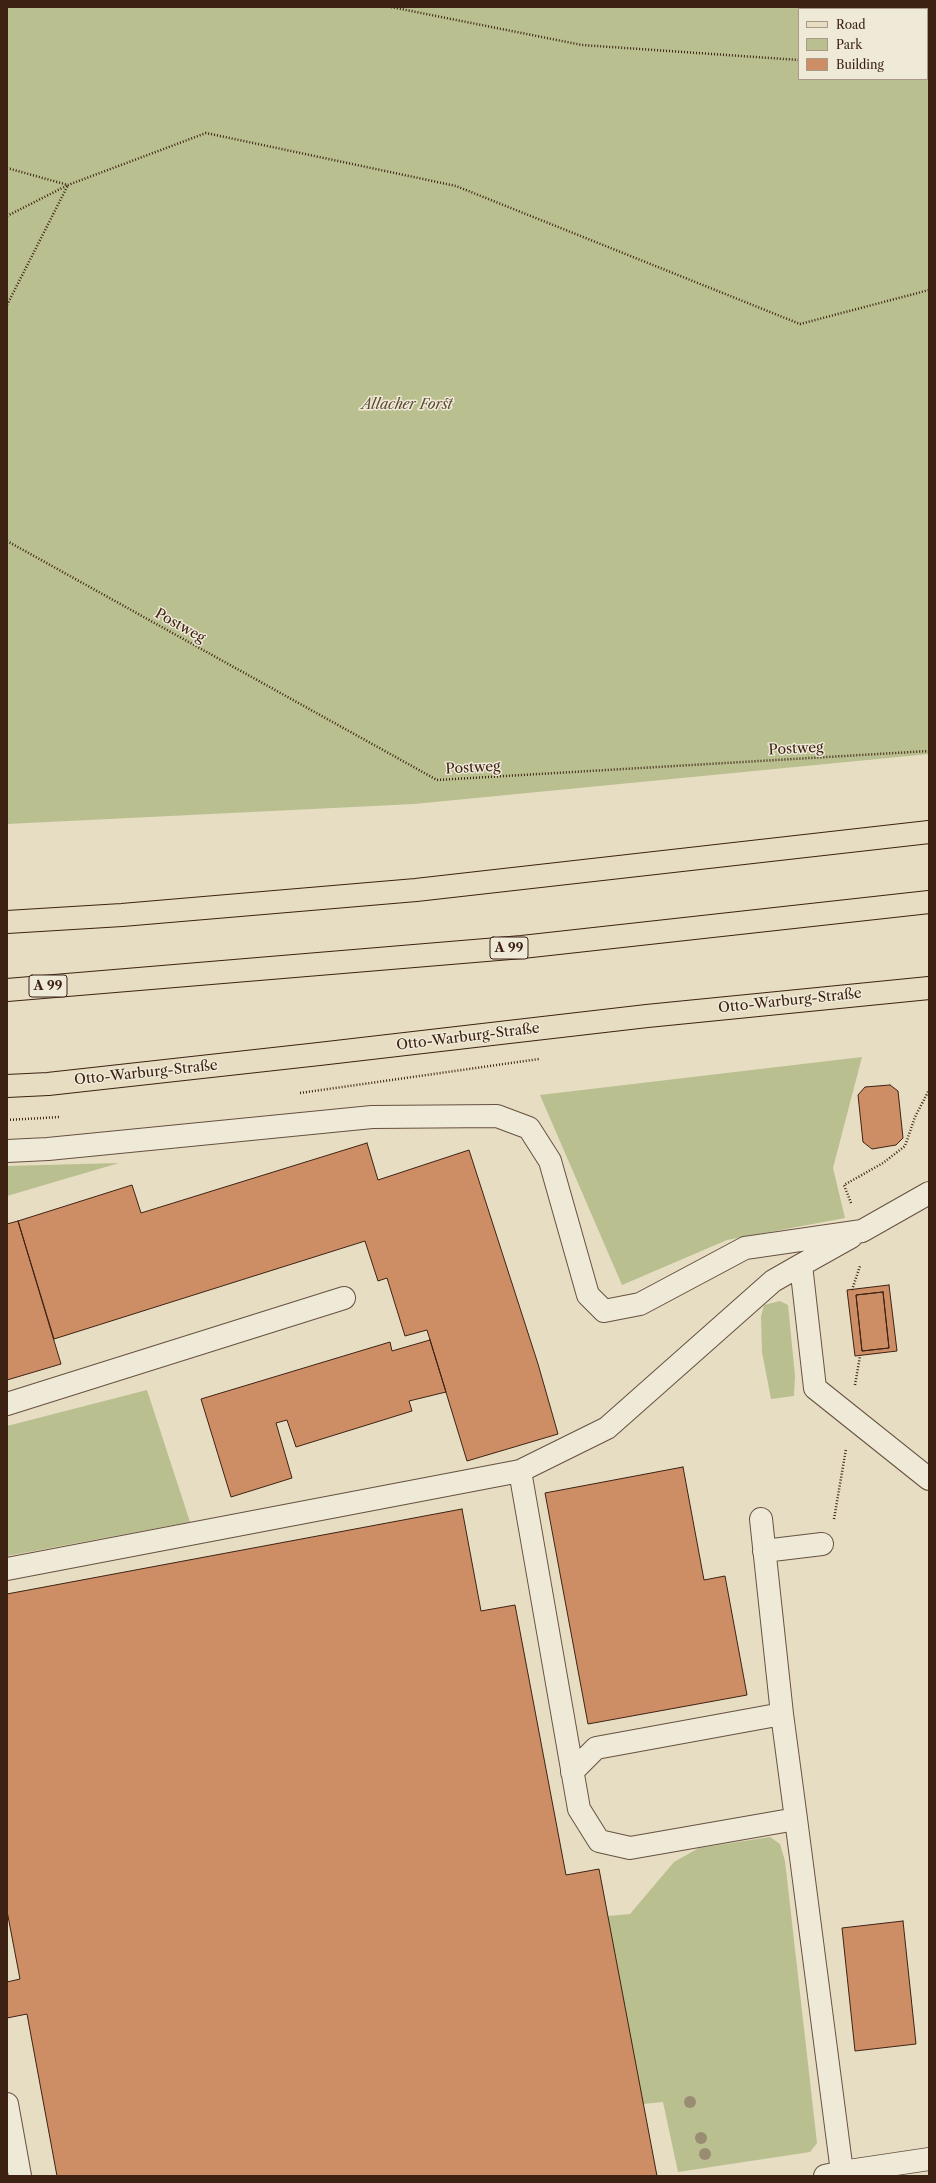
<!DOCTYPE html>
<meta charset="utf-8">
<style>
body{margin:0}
#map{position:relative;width:936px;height:2183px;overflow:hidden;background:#e6ddc2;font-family:"Libre Caslon Text",serif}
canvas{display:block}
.frame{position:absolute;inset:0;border:8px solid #3d2214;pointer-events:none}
.legend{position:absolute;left:798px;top:8px;width:130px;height:72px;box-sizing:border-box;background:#efe9d7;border:1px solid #a89989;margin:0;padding:5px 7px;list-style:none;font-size:12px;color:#3d2214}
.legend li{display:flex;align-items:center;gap:8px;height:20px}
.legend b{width:20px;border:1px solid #a89989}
</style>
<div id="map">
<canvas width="936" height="2183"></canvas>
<div class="frame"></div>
<ul class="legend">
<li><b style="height:5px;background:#e6ddc2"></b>Road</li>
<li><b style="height:11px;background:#babf8f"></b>Park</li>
<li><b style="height:11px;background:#ce8e65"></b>Building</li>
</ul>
</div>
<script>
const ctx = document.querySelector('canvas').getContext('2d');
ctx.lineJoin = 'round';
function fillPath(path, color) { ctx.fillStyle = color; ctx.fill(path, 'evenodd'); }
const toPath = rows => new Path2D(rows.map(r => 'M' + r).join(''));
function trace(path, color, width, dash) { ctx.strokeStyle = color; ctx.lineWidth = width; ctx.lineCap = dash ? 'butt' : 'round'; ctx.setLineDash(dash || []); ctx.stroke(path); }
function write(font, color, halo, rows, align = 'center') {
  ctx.font = font + ' "Libre Caslon Text",serif'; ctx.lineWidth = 3; ctx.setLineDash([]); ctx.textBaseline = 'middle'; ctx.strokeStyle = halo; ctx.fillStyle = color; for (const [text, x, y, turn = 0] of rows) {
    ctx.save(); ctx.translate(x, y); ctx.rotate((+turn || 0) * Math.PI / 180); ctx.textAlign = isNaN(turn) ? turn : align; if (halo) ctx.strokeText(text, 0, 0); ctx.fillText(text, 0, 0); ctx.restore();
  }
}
fillPath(toPath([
 [7,7,929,7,929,754,414,804,7,824],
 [799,9,927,9,927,79,799,79],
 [862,1057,833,1168,845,1218,727,1240,622,1285,540,1095],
 [119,1163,7,1196,7,1166],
 [780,1301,788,1305,795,1376,794,1396,771,1399,762,1352,761,1317,764,1305],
 [147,1390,190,1522,7,1556,7,1426],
 [770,1837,780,1844,785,1861,817,2143,810,2152,678,2172,663,2102,643,2104,608,1916,630,1914,674,1862,699,1848]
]), '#babf8f');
const building = toPath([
 [890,1085,898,1091,903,1138,896,1145,872,1149,863,1142,858,1095,865,1087,890,1085],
 [367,1143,378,1180,469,1150,538,1364,558,1434,467,1461,427,1330,405,1336,387,1278,378,1281,365,1241,54,1339,18,1221,132,1185,141,1213,367,1143],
 [18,1221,61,1364,7,1380,7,1224,18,1221],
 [889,1285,897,1351,855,1356,847,1290,889,1285],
 [883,1292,889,1348,862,1351,856,1295,883,1292],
 [883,1292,889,1348,862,1351,856,1295,883,1292],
 [430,1340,446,1392,409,1401,412,1411,296,1447,287,1420,276,1423,292,1478,231,1497,201,1399,390,1342,392,1351,430,1340],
 [683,1467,704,1580,725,1576,747,1695,588,1724,545,1493,683,1467],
 [462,1509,481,1611,515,1605,566,1875,599,1869,657,2176,57,2176,27,2014,7,2018,7,1982,20,1979,7,1911,7,1594,462,1509],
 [903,1921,916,2044,855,2051,842,1928,903,1921]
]);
fillPath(building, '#ce8e65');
trace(building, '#3d2214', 1);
const minor = toPath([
 [7,1151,48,1149,372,1117,497,1116,529,1128,550,1161,588,1295,604,1311,640,1304,745,1248,862,1231,929,1193],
 [851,1237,801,1265,815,1388,929,1479],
 [801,1265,773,1281,607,1428,520,1471,579,1809,599,1841,630,1848,796,1819,842,2172,825,2176],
 [7,1404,344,1298],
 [761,1519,782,1714],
 [764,1551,822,1544],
 [7,1569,520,1471],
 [572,1772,596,1748,782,1714,796,1819],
 [7,2104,20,2176],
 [842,2172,929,2159]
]);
const major = toPath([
 [7,1086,48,1084,319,1054,647,1016,929,988]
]);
const highway = toPath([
 [7,922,122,915,416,890,929,832],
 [7,990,522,947,929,902]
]);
trace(minor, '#675140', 24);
trace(major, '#3d2214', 24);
trace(highway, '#3d2214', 24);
trace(toPath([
 [391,7,582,45,799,60],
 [927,69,929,69],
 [7,168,68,185,206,133,456,186,800,324,929,290],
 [7,216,68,185],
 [7,305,68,185],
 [7,541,437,780,929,751],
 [300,1093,539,1059],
 [7,1120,60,1117],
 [851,1203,844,1185,883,1163,905,1146,915,1117,929,1090],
 [852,1290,860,1266],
 [855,1385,860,1356],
 [834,1519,846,1449]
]), '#3d2214', 2.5, [1, 2]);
trace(minor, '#efe9d7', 22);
trace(major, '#e6ddc2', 22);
trace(highway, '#e6ddc2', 22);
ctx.fillStyle = '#9a8c73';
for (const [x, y] of [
 [690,2102],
 [701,2138],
 [705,2154]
]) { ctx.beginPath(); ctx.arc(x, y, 6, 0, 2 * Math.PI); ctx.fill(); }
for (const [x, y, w] of [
 [509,948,38],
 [48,986,38]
]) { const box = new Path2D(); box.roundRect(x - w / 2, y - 11, w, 22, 3); ctx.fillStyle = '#efe9d7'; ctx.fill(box); trace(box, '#3d2214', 1); }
write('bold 13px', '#3d2214', null, [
 ["A 99",509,948],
 ["A 99",48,986]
]);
write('italic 14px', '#5c4933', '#efe9d7', [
 ["Allacher Forst",407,405]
]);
write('14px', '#3d2214', '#efe9d7', [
 ["Postweg",180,626,29],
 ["Postweg",796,749,-3],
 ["Postweg",473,768,-3],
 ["Otto-Warburg-Straße",790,1001,-6],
 ["Otto-Warburg-Straße",468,1037,-7],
 ["Otto-Warburg-Straße",146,1073,-6]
]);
</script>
